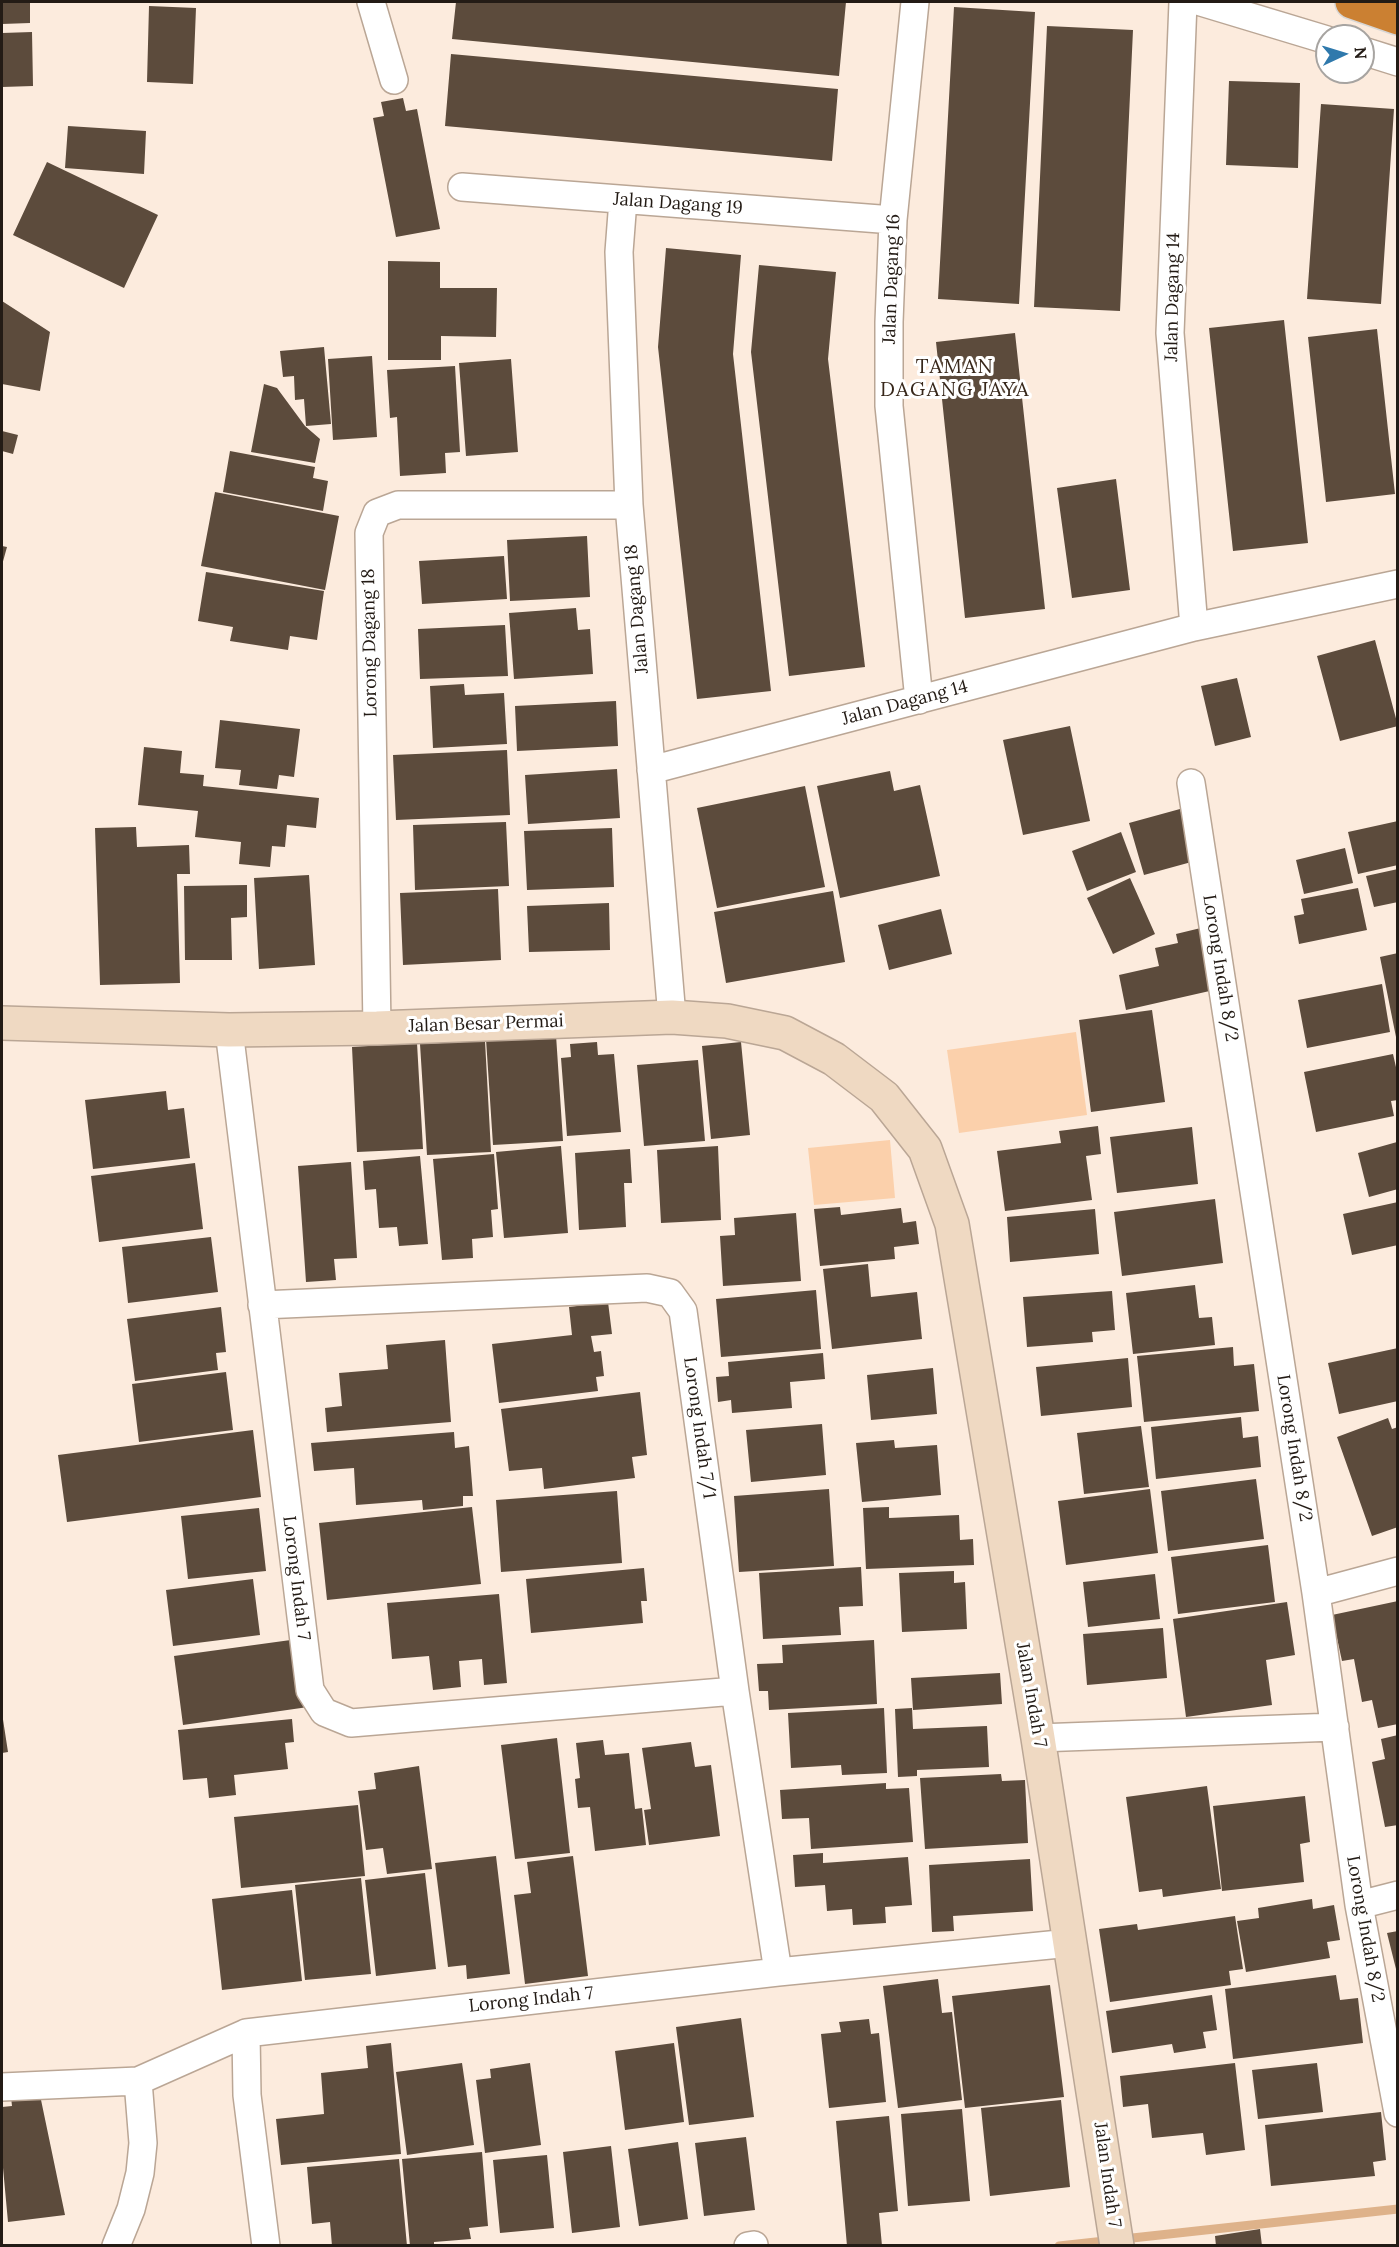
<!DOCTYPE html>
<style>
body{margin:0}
#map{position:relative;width:1399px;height:2247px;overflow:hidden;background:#fcebdd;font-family:Lora,serif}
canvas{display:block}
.frame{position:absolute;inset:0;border:3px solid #231b15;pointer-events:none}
.north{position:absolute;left:1315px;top:24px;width:60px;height:60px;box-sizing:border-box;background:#fff;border:2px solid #a7a4a1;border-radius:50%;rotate:86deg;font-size:16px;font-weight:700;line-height:24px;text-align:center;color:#231b15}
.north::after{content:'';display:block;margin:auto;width:21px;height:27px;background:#2f79ac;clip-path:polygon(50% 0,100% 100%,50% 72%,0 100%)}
</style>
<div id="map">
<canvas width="1399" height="2247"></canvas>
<div class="frame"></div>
<div class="north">N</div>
</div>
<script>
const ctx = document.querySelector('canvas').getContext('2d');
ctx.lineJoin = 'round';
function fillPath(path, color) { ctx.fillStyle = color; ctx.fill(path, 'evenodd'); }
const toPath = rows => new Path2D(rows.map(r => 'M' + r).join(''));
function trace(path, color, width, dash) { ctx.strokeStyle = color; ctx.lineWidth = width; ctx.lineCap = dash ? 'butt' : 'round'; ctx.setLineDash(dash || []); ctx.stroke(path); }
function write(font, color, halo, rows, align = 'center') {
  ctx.font = font + ' Lora,serif'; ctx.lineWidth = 6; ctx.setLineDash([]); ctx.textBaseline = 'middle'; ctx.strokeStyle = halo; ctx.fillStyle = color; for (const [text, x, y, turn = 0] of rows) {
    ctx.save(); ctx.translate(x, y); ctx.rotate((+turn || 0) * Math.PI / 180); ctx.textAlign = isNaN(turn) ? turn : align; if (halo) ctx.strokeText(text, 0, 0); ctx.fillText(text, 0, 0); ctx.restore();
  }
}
fillPath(toPath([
 [1076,1032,1087,1115,959,1133,947,1050],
 [890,1140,895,1198,814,1205,808,1148]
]), '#fbd0ab');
trace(toPath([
 [1059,2246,1398,2209]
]), '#deb28a', 9);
fillPath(toPath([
 [2,2,30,2,30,23,2,24],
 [456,2,846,2,839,76,452,39],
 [149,6,196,8,193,84,147,82],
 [954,7,1035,12,1019,304,938,299],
 [1047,26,1133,30,1120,311,1034,307],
 [32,32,33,86,2,87,2,33],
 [451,54,838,89,832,161,445,126],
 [1229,81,1300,83,1298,168,1226,165],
 [403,98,406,111,417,109,440,229,396,237,373,118,384,116,381,102],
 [1321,104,1394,109,1381,304,1307,299],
 [68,126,146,131,144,174,65,168],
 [47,162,158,215,124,288,13,235],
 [666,248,741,255,733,354,771,691,697,699,658,347],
 [388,261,440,262,440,288,497,288,496,337,441,336,441,360,388,360],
 [759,265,836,272,828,359,865,667,789,676,751,352],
 [2,301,50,332,40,391,2,384],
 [1284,320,1308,543,1233,551,1209,328],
 [1377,329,1395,494,1326,502,1308,337],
 [1015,333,1045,609,965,618,936,342],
 [324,347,331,424,306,426,304,399,295,400,294,376,283,377,280,351],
 [372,356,377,437,333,440,328,359],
 [511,359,518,452,466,456,459,363],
 [455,366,460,452,445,453,446,473,400,476,397,417,390,418,387,370],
 [264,384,277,388,305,426,320,439,315,463,251,452],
 [2,431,18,435,13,454,2,451],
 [230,451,315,467,313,478,328,481,323,511,223,492],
 [1116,479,1130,590,1072,598,1057,488],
 [215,492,339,516,325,590,201,566],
 [587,536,590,597,510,601,507,540],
 [2,546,7,547,2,565],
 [504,556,507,599,422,604,419,561],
 [206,572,324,591,317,640,290,636,288,650,230,641,233,627,198,621],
 [576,608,578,630,590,629,593,674,514,679,509,613],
 [505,625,508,676,420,679,418,629],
 [1375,640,1398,726,1340,741,1317,656],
 [1237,678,1251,737,1215,746,1201,686],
 [464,684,465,695,504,693,507,744,433,748,430,686],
 [616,701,618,746,517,751,515,706],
 [220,720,300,729,294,777,279,775,277,789,239,785,241,770,215,768],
 [1070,726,1090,821,1023,835,1003,740],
 [144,747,182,751,180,773,204,775,203,786,319,798,316,828,287,825,285,847,272,846,270,867,239,864,241,842,195,837,198,811,138,805],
 [507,750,510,815,396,820,393,755],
 [617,769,620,818,528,824,525,775],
 [890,771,894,791,920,785,940,876,840,898,817,786],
 [805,786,825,887,717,908,697,808],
 [1180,809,1195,861,1144,875,1129,823],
 [1398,821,1398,865,1358,874,1348,832],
 [506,822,509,886,415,890,413,825],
 [136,827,137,847,189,845,190,874,177,874,180,983,100,985,95,828],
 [612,828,614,887,527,890,524,831],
 [1121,832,1136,872,1087,891,1072,851],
 [1345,848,1353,883,1304,894,1296,860],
 [1398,869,1398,902,1374,907,1366,876],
 [309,875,315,965,259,969,254,878],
 [1130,878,1155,934,1113,954,1087,898],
 [247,885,247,917,231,918,232,960,185,960,184,886],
 [1358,888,1367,930,1299,944,1294,916,1304,914,1301,899],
 [498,889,501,960,403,965,400,893],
 [833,891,845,962,726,983,714,912],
 [609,903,610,950,529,952,527,906],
 [941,909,952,954,889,970,878,925],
 [1209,926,1214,990,1126,1010,1119,975,1159,966,1155,948,1178,943,1176,934],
 [1398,953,1398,1036,1396,1037,1380,957],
 [1382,984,1390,1032,1307,1048,1298,1000],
 [1152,1010,1165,1102,1091,1112,1079,1020],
 [556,1035,563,1141,493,1145,486,1039],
 [485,1041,491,1152,427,1155,420,1044],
 [597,1042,598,1055,614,1054,621,1132,567,1136,561,1058,571,1057,570,1044],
 [741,1042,750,1135,711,1139,702,1046],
 [417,1043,423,1149,357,1152,352,1047],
 [1393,1054,1398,1076,1398,1100,1391,1101,1394,1116,1316,1132,1304,1072],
 [698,1060,705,1141,644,1146,637,1065],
 [166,1091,168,1110,184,1108,190,1158,93,1169,85,1100],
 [1098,1126,1101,1154,1086,1156,1092,1200,1005,1211,997,1151,1061,1143,1059,1131],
 [1192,1127,1198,1184,1117,1193,1110,1137],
 [1397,1142,1398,1189,1369,1197,1358,1153],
 [561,1146,568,1233,504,1238,496,1152],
 [718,1146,721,1220,661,1223,657,1150],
 [630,1149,632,1183,624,1183,626,1227,579,1230,575,1153],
 [494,1154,498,1209,491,1210,493,1237,472,1239,473,1258,442,1260,433,1159],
 [420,1156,428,1244,399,1246,397,1227,379,1228,376,1189,365,1190,363,1161],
 [351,1162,357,1258,334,1259,336,1280,306,1282,298,1166],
 [195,1163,203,1229,99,1242,91,1176],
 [1215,1199,1223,1263,1122,1276,1114,1212],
 [1398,1202,1398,1245,1352,1255,1343,1214],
 [840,1207,841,1215,901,1208,903,1223,916,1221,919,1244,894,1247,895,1259,820,1266,814,1209],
 [1095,1209,1099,1254,1010,1262,1007,1217],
 [796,1213,801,1281,723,1286,720,1236,735,1235,734,1218],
 [211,1237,218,1292,128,1303,122,1247],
 [868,1264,871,1297,917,1292,922,1339,832,1349,823,1269],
 [1195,1285,1199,1318,1212,1317,1215,1345,1133,1354,1126,1293],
 [816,1290,821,1349,721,1357,716,1299],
 [1112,1291,1115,1330,1092,1332,1093,1342,1027,1347,1023,1297],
 [608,1302,612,1334,591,1336,594,1352,601,1351,604,1376,596,1377,598,1391,499,1403,492,1344,572,1335,569,1307],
 [221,1307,226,1352,216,1353,218,1370,135,1381,127,1319],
 [445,1340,451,1422,327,1432,325,1408,342,1406,339,1373,388,1369,386,1345],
 [1233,1347,1234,1366,1254,1364,1259,1411,1144,1422,1137,1356],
 [1398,1348,1398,1401,1339,1414,1328,1363],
 [823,1353,825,1379,790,1382,792,1408,732,1413,731,1400,718,1402,716,1377,729,1376,728,1362],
 [1128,1358,1132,1407,1041,1416,1036,1367],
 [933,1368,937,1414,871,1420,867,1375],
 [226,1372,233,1430,139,1442,132,1384],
 [640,1392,647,1455,632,1457,635,1478,544,1489,542,1468,509,1471,501,1409],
 [1241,1417,1243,1438,1258,1436,1261,1467,1156,1479,1151,1427],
 [1388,1418,1392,1429,1398,1427,1398,1527,1372,1536,1337,1437],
 [822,1424,826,1475,751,1482,746,1430],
 [1141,1426,1149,1487,1084,1494,1077,1433],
 [253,1430,261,1497,67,1522,58,1455],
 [454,1432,455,1448,469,1446,473,1496,463,1496,463,1506,423,1510,422,1500,356,1505,354,1468,314,1471,311,1443],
 [894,1440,895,1448,937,1445,941,1495,862,1502,856,1443],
 [1256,1479,1264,1539,1168,1551,1161,1491],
 [829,1489,834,1566,739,1572,734,1496],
 [1150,1489,1158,1553,1066,1565,1058,1501],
 [617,1491,622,1563,501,1572,496,1500],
 [472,1507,481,1584,327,1600,319,1523],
 [889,1507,889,1518,959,1515,960,1540,973,1539,974,1565,866,1569,863,1508],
 [259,1508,266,1571,188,1579,181,1516],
 [1268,1545,1275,1602,1178,1614,1171,1557],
 [861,1567,863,1606,839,1607,841,1635,763,1639,759,1573],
 [644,1568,647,1601,641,1601,643,1623,531,1633,526,1579],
 [954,1571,954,1583,965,1582,967,1629,902,1632,899,1573],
 [1155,1574,1160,1619,1088,1627,1083,1582],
 [253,1579,260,1635,173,1646,166,1590],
 [499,1594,507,1683,484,1685,482,1659,459,1661,461,1687,433,1690,429,1656,392,1659,387,1603],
 [1398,1601,1398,1724,1378,1728,1372,1700,1362,1702,1354,1659,1342,1661,1332,1615],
 [1287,1602,1295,1655,1266,1660,1272,1705,1186,1717,1173,1619],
 [1163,1628,1167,1678,1087,1685,1083,1634],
 [298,1639,308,1707,183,1725,174,1656],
 [874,1640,877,1704,769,1710,768,1691,759,1691,757,1664,783,1663,782,1645],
 [1000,1673,1002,1704,913,1710,911,1678],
 [884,1708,887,1773,842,1775,841,1765,791,1768,788,1713],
 [912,1708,913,1729,987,1726,989,1767,917,1770,917,1776,898,1777,895,1709],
 [2,1713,8,1752,2,1753],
 [292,1719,294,1742,285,1743,288,1769,234,1775,236,1795,209,1798,207,1778,183,1780,178,1730],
 [1398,1735,1398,1825,1385,1827,1372,1762,1385,1759,1381,1739],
 [557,1738,570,1853,515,1859,501,1745],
 [603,1740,605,1755,629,1753,635,1809,642,1808,646,1845,595,1851,590,1807,578,1808,575,1779,580,1778,576,1743],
 [691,1742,695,1767,711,1765,720,1836,649,1845,644,1810,651,1809,642,1748],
 [419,1766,432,1869,387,1874,383,1848,366,1850,358,1791,376,1789,374,1773],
 [1001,1774,1002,1781,1025,1780,1028,1843,925,1849,920,1778],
 [886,1783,886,1789,909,1788,913,1842,811,1849,809,1818,782,1819,780,1790],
 [1207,1786,1221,1889,1163,1897,1162,1889,1139,1892,1126,1797],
 [1305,1796,1310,1842,1300,1844,1304,1882,1222,1891,1213,1806],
 [358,1805,365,1876,241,1888,234,1817],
 [823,1853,823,1863,908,1857,912,1905,885,1907,886,1923,853,1925,852,1909,827,1911,825,1885,795,1887,793,1855],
 [496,1856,510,1974,467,1979,466,1965,448,1967,435,1863],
 [573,1856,588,1976,525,1984,514,1895,531,1893,527,1862],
 [1030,1859,1033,1911,953,1916,954,1931,932,1932,929,1865],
 [425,1873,436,1969,376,1976,365,1880],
 [361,1878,371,1974,305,1980,295,1885],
 [292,1890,302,1981,222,1990,212,1899],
 [1312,1899,1313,1909,1334,1905,1340,1940,1327,1942,1330,1958,1246,1972,1237,1921,1259,1918,1258,1908],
 [1235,1916,1243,1969,1229,1971,1231,1985,1110,2002,1099,1929,1137,1924,1138,1930],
 [1398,1931,1398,1973,1397,1973,1387,1933],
 [1336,1975,1340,2000,1358,1998,1363,2043,1233,2059,1225,1989],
 [938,1979,942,2013,952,2012,962,2100,898,2108,883,1986],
 [1050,1985,1064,2097,965,2108,952,1996],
 [1212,1995,1217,2030,1203,2032,1206,2048,1174,2053,1172,2044,1112,2053,1106,2011],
 [741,2018,754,2117,689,2125,676,2027],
 [869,2019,871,2034,879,2033,886,2102,829,2108,821,2034,841,2032,839,2022],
 [391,2043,401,2154,281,2165,276,2119,324,2114,321,2073,368,2068,366,2046],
 [674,2043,684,2122,625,2130,615,2051],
 [462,2063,474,2145,407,2155,396,2072],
 [530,2063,541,2145,485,2153,476,2080,491,2078,490,2069],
 [1235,2063,1245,2150,1206,2155,1203,2133,1152,2138,1148,2104,1123,2107,1120,2076],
 [1317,2063,1323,2112,1258,2119,1252,2070],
 [40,2095,65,2215,8,2222,2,2157,2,2107,12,2106,11,2097],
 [1061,2100,1070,2187,990,2196,981,2108],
 [962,2109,970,2201,908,2206,901,2114],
 [1381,2112,1386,2160,1373,2162,1375,2176,1271,2186,1265,2125],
 [889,2116,898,2211,879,2213,882,2246,847,2246,836,2121],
 [746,2137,755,2210,704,2216,695,2143],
 [678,2142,688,2219,639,2226,628,2149],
 [611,2146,620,2227,572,2233,563,2152],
 [482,2152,488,2226,469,2228,471,2239,434,2242,434,2246,410,2246,402,2159],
 [547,2155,554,2228,500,2233,493,2160],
 [399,2159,407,2246,332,2246,330,2222,312,2224,307,2167],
 [1260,2229,1262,2246,1216,2246,1215,2236]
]), '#5c4b3c');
const street = toPath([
 [371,2,394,80],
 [915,2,893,220,889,322,889,406,919,700],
 [1183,2,1170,333,1194,627],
 [1201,2,1327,40],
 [1363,51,1398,62],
 [462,187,893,220],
 [623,200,619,252,629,505,672,1017],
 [651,770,1194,627,1398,584],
 [1191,783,1316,1593,1359,1905,1398,2113],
 [377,1028,369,533,377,513,398,505,629,505],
 [229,1030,310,1690,324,1712,351,1723,735,1691],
 [262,1305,647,1288,670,1293,683,1311,735,1691,778,1972],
 [1316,1593,1398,1571],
 [1038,1738,1335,1727],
 [1359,1905,1398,1895],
 [246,2033,247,2095,266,2246],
 [2,2087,138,2081,246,2033,778,1972,1070,1943],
 [116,2246,131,2209,140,2173,143,2143,138,2081],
 [748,2246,754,2245]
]);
const secondary = toPath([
 [2,1023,229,1030,377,1028,672,1017,727,1021,785,1033,834,1059,884,1097,925,1149,952,1224,1038,1738,1117,2246]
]);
const highway = toPath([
 [1352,2,1398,18]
]);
trace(street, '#baa695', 30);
trace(secondary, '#baa695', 36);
trace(highway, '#d7d6d5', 36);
trace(street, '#fff', 27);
trace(secondary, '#efd9c2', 33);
trace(highway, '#cb8032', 33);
write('18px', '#231b15', '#fff', [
 ["Jalan Dagang 19",678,204,4],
 ["Jalan Dagang 16",892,279,-88],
 ["Jalan Dagang 14",1173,297,-89],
 ["Jalan Dagang 18",637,609,-95],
 ["Lorong Dagang 18",370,643,-91],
 ["Jalan Dagang 14",905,703,-15],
 ["Lorong Indah 8/2",1220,968,81],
 ["Jalan Besar Permai",486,1024,-2],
 ["Lorong Indah 7/1",699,1428,82],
 ["Lorong Indah 8/2",1294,1448,81],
 ["Lorong Indah 7",296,1578,83],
 ["Jalan Indah 7",1031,1695,80],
 ["Lorong Indah 8/2",1365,1929,80],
 ["Lorong Indah 7",531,2000,-6],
 ["Jalan Indah 7",1107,2175,82]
]);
ctx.letterSpacing = '1.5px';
write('20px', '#37271a', '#fff', [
 ["TAMAN",955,367],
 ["DAGANG JAYA",955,390]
]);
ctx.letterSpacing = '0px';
</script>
